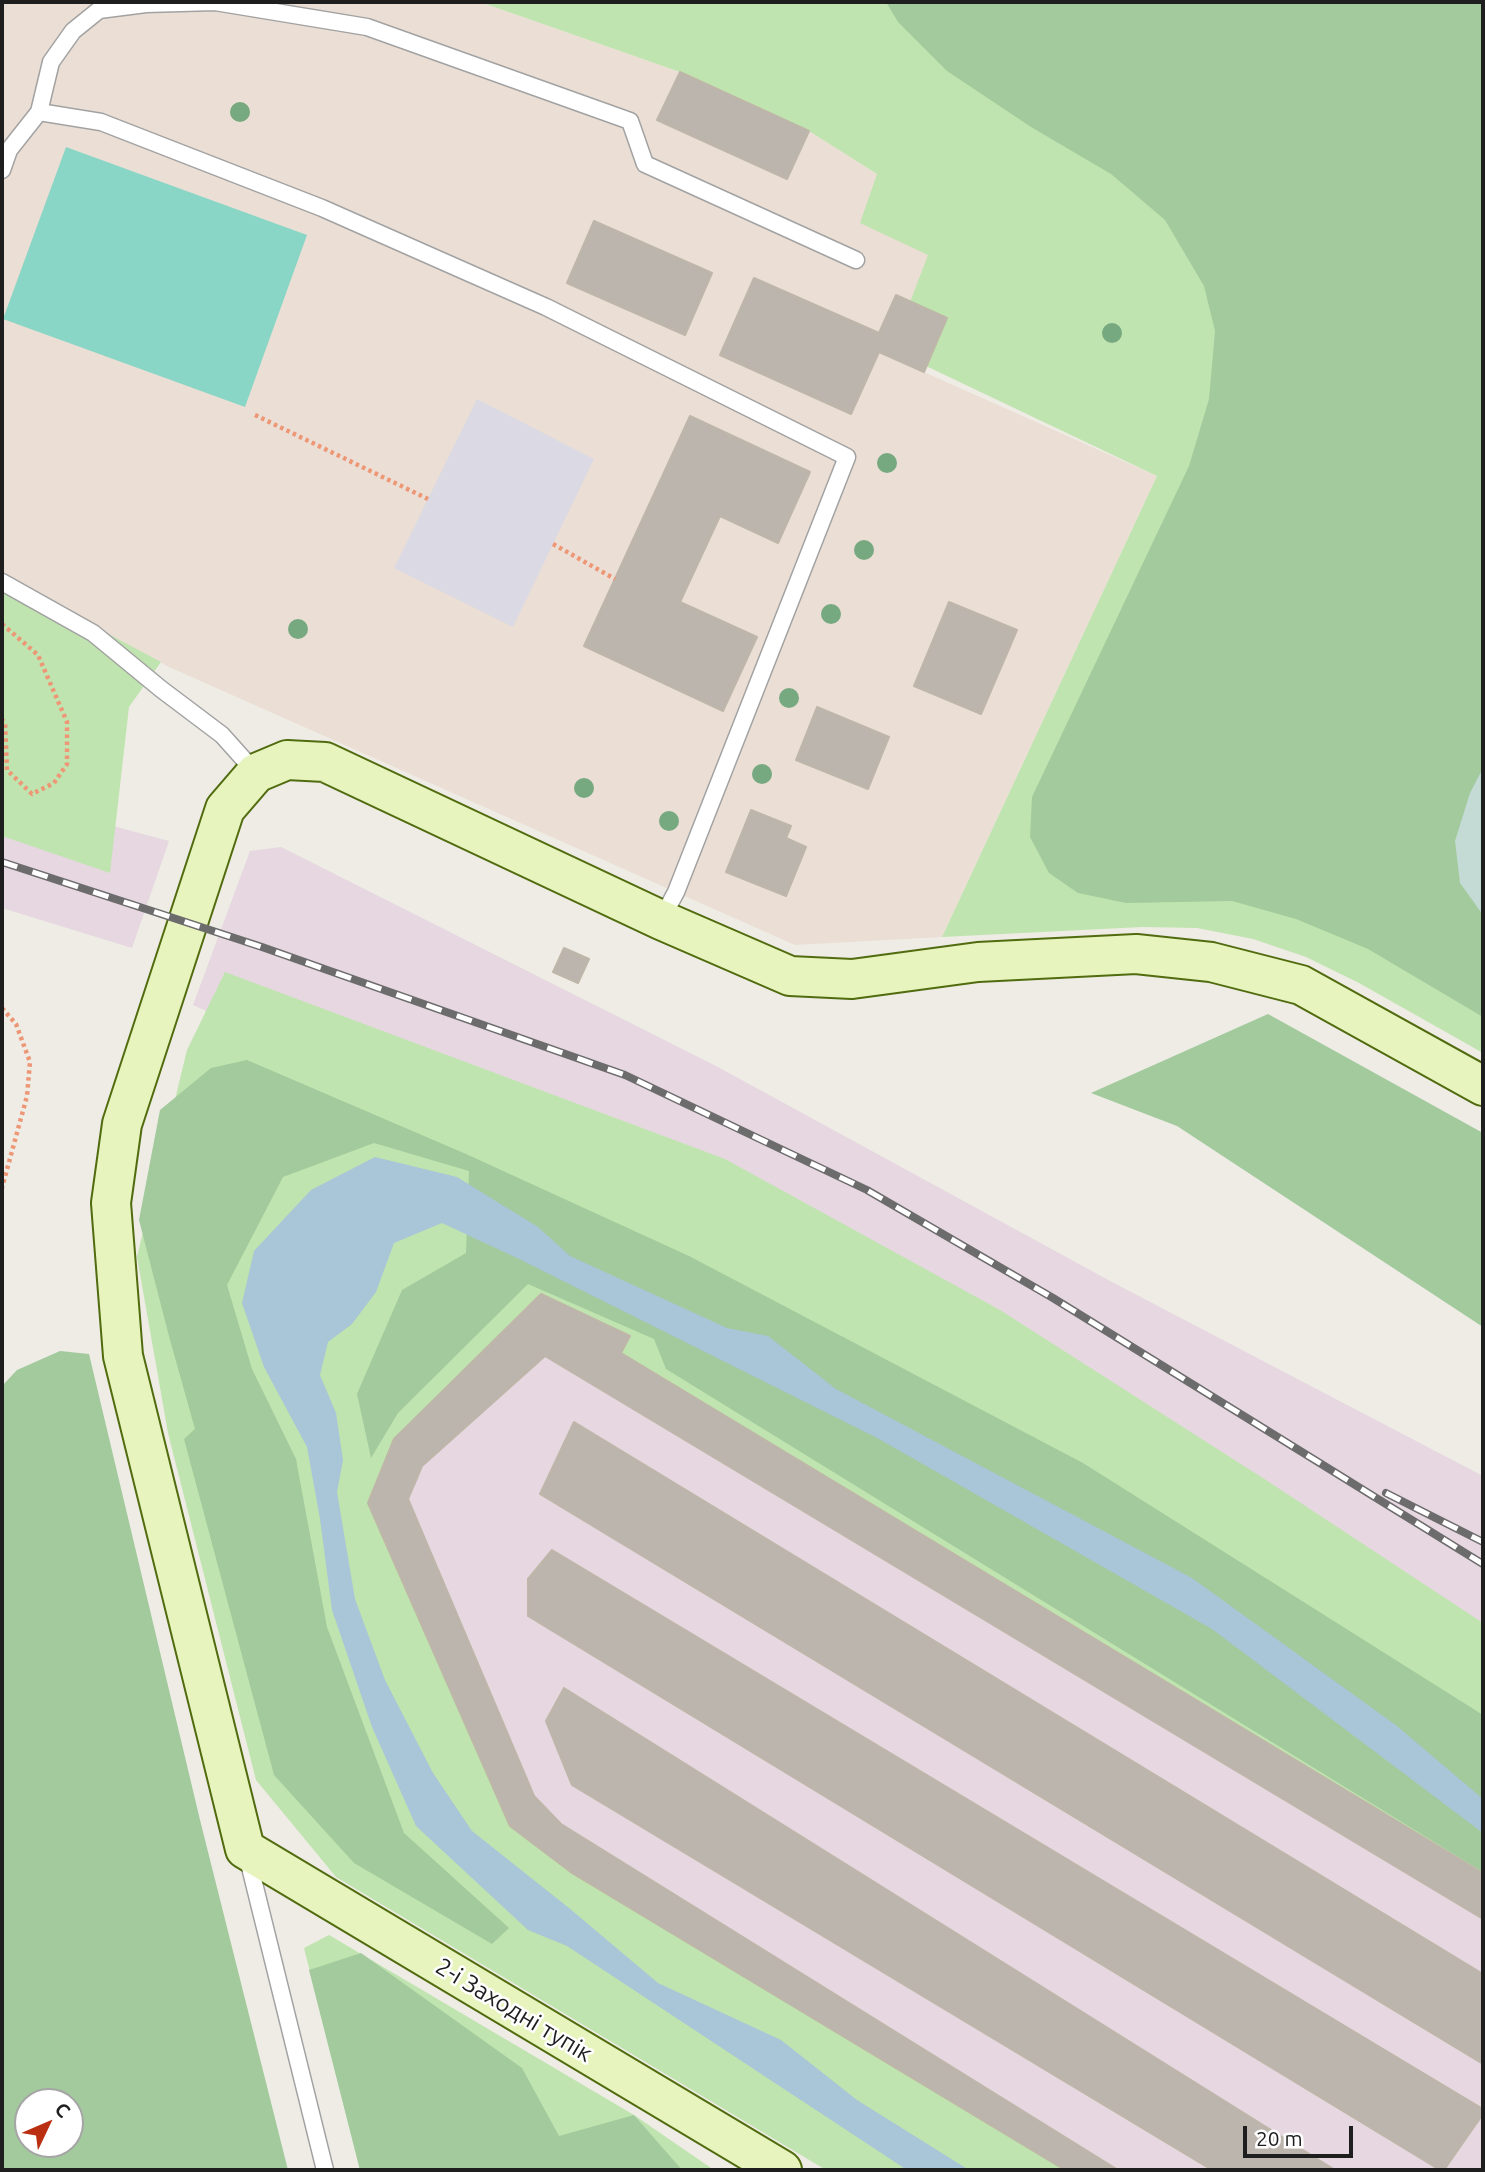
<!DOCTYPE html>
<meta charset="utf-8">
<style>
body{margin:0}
#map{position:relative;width:1485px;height:2172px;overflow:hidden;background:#eeece5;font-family:Ubuntu,sans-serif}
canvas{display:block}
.frame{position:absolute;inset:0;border:4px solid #1e1e1e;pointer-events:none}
.north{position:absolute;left:14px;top:2088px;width:70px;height:70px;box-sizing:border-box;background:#fff;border:2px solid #a5a5a5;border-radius:50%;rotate:46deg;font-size:19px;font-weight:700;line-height:28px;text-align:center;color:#1e1e1e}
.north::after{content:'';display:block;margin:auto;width:24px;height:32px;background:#ba2f12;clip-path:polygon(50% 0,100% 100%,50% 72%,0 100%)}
.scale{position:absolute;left:1243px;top:2126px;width:110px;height:32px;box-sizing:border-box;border:4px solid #1e1e1e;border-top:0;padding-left:9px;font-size:21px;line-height:24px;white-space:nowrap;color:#1e1e1e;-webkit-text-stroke:5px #fff;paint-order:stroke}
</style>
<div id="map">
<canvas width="1485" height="2172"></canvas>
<div class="frame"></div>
<div class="north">С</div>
<div class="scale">20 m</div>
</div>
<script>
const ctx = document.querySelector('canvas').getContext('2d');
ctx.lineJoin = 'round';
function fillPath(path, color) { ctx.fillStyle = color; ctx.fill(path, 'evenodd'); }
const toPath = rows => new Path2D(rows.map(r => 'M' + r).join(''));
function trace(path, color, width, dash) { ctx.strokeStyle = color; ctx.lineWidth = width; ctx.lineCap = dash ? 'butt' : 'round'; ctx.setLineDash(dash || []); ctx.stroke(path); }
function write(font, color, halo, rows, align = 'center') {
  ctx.font = font + ' Ubuntu,sans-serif'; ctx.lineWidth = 5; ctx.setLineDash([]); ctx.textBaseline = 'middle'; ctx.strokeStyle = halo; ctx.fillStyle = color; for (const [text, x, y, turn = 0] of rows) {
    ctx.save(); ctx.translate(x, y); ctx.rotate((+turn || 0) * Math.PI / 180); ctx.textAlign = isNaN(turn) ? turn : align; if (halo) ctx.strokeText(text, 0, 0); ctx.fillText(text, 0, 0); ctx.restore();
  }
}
fillPath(toPath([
 [2,796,169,841,132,948,2,908],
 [281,847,716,1066,1112,1282,1483,1476,1483,1701,756,1256,193,1005,250,851],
 [541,1294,654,1339,1483,1872,1483,2170,1065,2170,572,1873,510,1826,368,1503,394,1439]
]), '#e6d7e1');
fillPath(toPath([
 [2,2,480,2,680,72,809,131,877,174,929,255,947,318,924,372,1157,476,942,937,795,945,169,667,2,578]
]), '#ebdfd5');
fillPath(toPath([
 [480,2,1483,2,1483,1053,1359,983,1306,957,1253,939,1197,928,1142,927,942,937,1157,476,926,366,947,318,910,302,928,255,860,223,877,174,809,131,680,72],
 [2,577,161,662,129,707,110,873,2,836],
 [225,972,725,1159,1000,1310,1269,1482,1483,1623,1483,1873,621,1353,630,1336,541,1294,394,1439,368,1502,510,1826,572,1873,1065,2170,826,2170,336,1877,256,1780,168,1433,137,1257,187,1050],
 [329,1935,634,2115,714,2170,360,2170,304,1948]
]), '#c0e4af');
fillPath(toPath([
 [886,2,1483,2,1483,1017,1368,949,1296,919,1232,901,1126,903,1078,893,1049,873,1030,837,1032,797,1189,466,1209,399,1215,331,1204,286,1165,220,1111,174,1031,127,947,71,898,22],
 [1268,1014,1483,1133,1483,1327,1177,1126,1091,1093],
 [247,1060,466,1154,689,1256,1083,1463,1483,1715,1483,1872,666,1369,654,1339,528,1284,398,1413,371,1458,357,1394,402,1290,466,1253,469,1171,374,1143,283,1177,227,1285,252,1369,296,1459,327,1627,404,1833,509,1928,492,1944,354,1863,274,1775,184,1439,195,1429,170,1340,139,1220,160,1110,211,1068],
 [60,1351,89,1354,200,1820,288,2170,2,2170,2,1386,17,1370],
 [70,2102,70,2144,28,2144,28,2102],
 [361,1953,522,2068,559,2136,634,2115,682,2170,360,2170,309,1970]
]), '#a2ca9d');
fillPath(toPath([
 [1483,768,1483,915,1460,883,1455,841,1470,793]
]), '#c3dbd4');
fillPath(toPath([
 [66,147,307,235,245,407,3,319]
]), '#8ad6c6');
fillPath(toPath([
 [477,399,594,459,513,627,394,568]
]), '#dbd9e3');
fillPath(toPath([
 [375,1157,457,1177,538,1227,570,1256,727,1328,768,1336,836,1389,1192,1578,1397,1726,1483,1799,1483,1833,1212,1629,879,1439,517,1258,442,1223,394,1243,376,1292,352,1324,328,1342,320,1375,336,1413,343,1460,337,1492,355,1599,385,1680,433,1773,472,1831,569,1908,658,1983,781,2040,857,2100,969,2170,907,2170,567,1946,528,1930,416,1826,372,1727,332,1610,320,1519,307,1447,264,1367,242,1303,254,1251,311,1190]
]), '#a9c5d8');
const building = toPath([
 [680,72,809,131,787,179,657,120,680,72],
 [594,221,712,273,685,335,567,283,594,221],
 [754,278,879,333,896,295,947,318,924,372,879,352,851,414,720,355,754,278],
 [690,416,810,472,778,543,720,516,680,602,757,637,723,711,584,646,690,416],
 [949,602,1017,630,981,714,914,686,949,602],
 [817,707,889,737,868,789,796,760,817,707],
 [751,810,791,826,786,838,806,847,786,896,726,872,751,810],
 [564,948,589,959,578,983,553,972,564,948],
 [541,1294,630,1336,621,1353,1483,1873,1483,1919,545,1356,422,1466,408,1499,534,1796,561,1824,1118,2170,1065,2170,572,1873,510,1826,368,1503,394,1439,541,1294],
 [574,1422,1483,1974,1483,2064,540,1494,574,1422],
 [552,1550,1483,2109,1483,2114,1444,2170,1440,2170,528,1616,528,1579,552,1550],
 [564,1688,1335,2170,1212,2170,572,1785,546,1721,564,1688]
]);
fillPath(building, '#bbb5ae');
trace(building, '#beb6a8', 2);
const service = toPath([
 [39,112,51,62,73,31,99,10,146,4,215,2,367,27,630,121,645,164,856,260],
 [2,170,9,150,39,112,101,122,322,208,546,307,847,457,676,892,661,920],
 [2,582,93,633,161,689,222,735,256,773],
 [247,1855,325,2170]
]);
const secondary = toPath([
 [782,2170,245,1849,123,1356,111,1203,122,1124,225,809,256,773,287,760,325,762,661,920,790,976,852,979,978,962,1136,954,1211,962,1301,985,1483,1086]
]);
trace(service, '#a2a2a2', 19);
trace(secondary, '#516b0f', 42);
trace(toPath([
 [255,415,428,499],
 [553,544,615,579],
 [2,624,38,655,67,722,67,764,54,783,32,794,7,770,5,722,2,720],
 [2,1008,16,1024,30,1062,27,1096,2,1188]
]), '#ed9777', 4.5, [3.5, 3.5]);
trace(service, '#fff', 16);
trace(secondary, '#e7f4bd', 38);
const rail = toPath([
 [2,862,262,947,625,1075,867,1190,1053,1298,1483,1564],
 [1386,1493,1483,1542]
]);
trace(rail, '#6c6c6c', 8);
trace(rail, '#fff', 5, [16]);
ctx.fillStyle = '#77a980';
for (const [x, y] of [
 [240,112],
 [1112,333],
 [887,463],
 [864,550],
 [831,614],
 [298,629],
 [789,698],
 [762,774],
 [584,788],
 [669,821]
]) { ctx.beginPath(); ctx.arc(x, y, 10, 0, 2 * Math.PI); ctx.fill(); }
write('24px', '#1e1e1e', '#fff', [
 ["2-і Заходні тупік",514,2010,31]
]);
</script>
